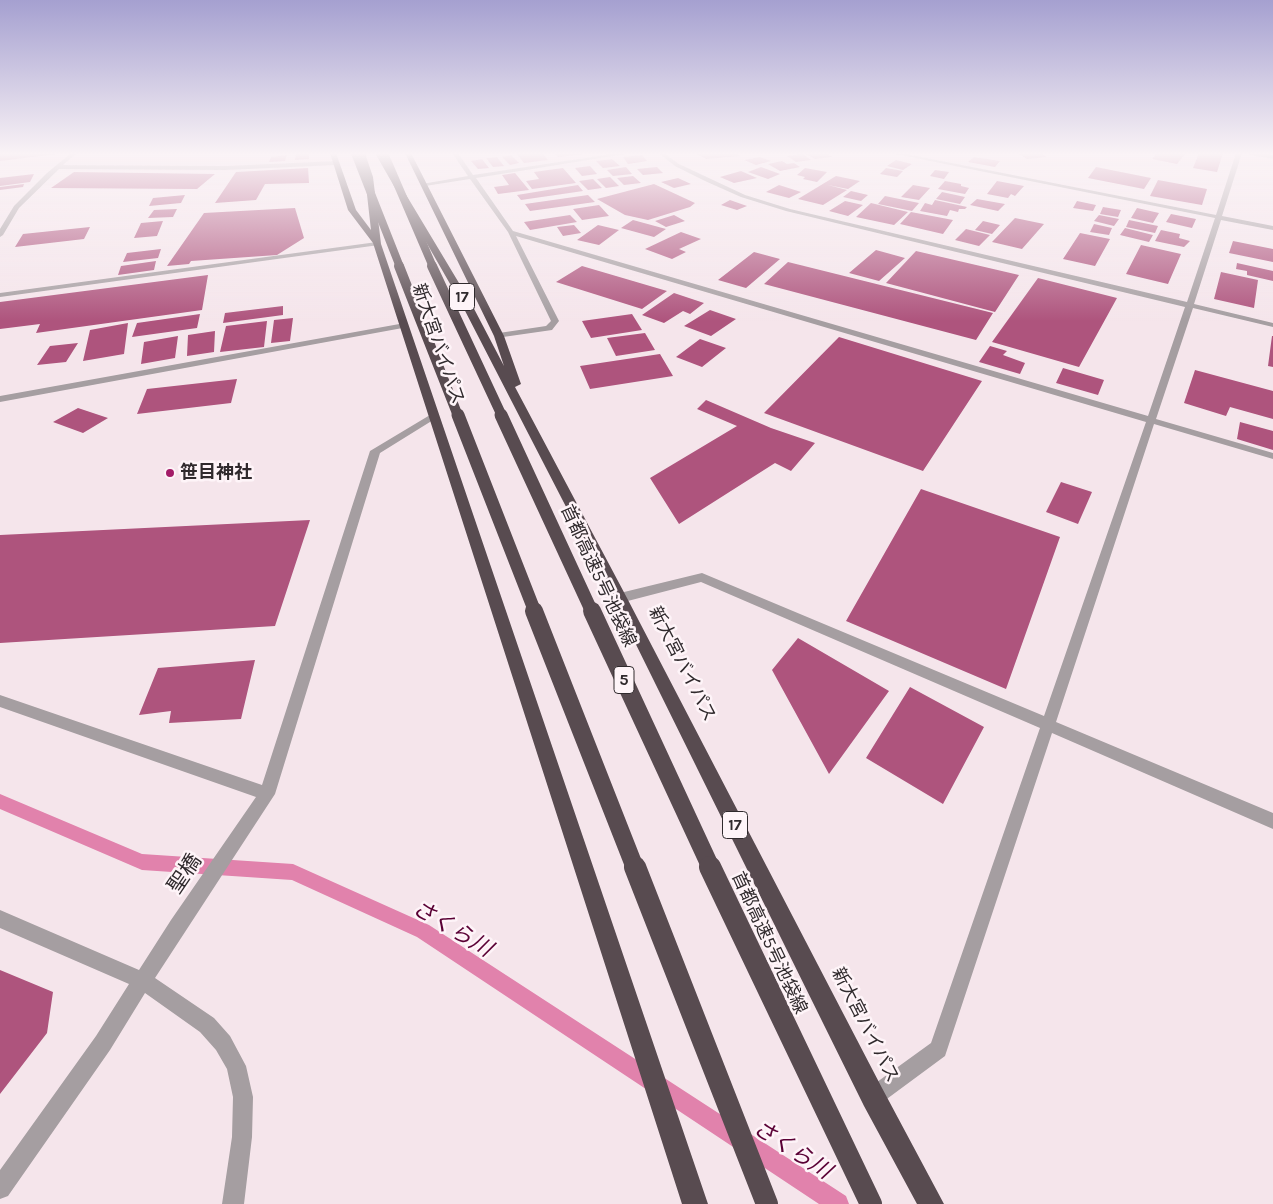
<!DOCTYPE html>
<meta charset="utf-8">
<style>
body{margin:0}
canvas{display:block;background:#f5e5eb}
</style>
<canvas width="1273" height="1204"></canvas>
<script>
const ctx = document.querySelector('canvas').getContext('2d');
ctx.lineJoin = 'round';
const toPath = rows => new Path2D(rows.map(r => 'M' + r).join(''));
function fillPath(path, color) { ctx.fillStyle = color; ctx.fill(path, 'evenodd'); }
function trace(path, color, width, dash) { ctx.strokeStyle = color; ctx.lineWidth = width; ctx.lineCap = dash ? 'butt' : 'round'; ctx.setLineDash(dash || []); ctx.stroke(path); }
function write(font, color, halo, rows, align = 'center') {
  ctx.font = font + ' Karla,"Noto Sans JP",sans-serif'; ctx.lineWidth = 5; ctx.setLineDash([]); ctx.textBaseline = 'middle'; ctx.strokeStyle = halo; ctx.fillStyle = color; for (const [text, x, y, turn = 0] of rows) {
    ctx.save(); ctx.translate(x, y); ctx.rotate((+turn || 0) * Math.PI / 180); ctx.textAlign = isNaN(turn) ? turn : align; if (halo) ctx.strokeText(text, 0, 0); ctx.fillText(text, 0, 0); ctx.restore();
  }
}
fillPath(toPath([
 [0,794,142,854,293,864,429,925,846,1196,849,1204,819,1204,417,937,292,880,142,870,0,809,0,794]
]), '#e182ac');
fillPath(toPath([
 [0,153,57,153,57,154,0,161],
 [296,153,309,153,309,159,295,160],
 [542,153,548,160,524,163,517,154],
 [554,153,584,153,584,154,558,157],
 [703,153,735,153,741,156,706,159,697,154],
 [826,153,832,157,815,159,806,154],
 [1017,153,1040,153,1047,157,1027,159],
 [1157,153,1186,153,1177,164,1152,159],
 [1199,153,1223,153,1217,172,1193,168],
 [803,154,811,160,796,162,787,156],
 [287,155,285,161,269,162,271,157],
 [511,155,519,163,510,165,502,157],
 [642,155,647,161,628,164,623,157],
 [497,157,504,166,493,167,486,158],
 [760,157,771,161,756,165,744,160],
 [974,157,1000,161,995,167,968,162],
 [482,159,489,168,478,169,471,161],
 [612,159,620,166,603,168,596,161],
 [896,160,912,164,903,170,887,166],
 [782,161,787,164,794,163,800,167,780,171,768,164],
 [590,166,597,174,582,176,575,168],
 [626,167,632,174,613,176,607,170],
 [657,167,663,173,643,175,637,169],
 [761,167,780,174,768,179,748,172],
 [1096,167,1151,178,1144,189,1088,178],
 [308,168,309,183,265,184,256,200,215,203,236,172],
 [563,168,576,183,532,189,526,181,539,179,534,172],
 [805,168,827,172,817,182,803,179,805,177,797,175],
 [886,168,903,171,897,177,880,174],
 [935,170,949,172,944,179,930,176],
 [741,171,757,178,734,183,720,177],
 [74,172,215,174,197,189,51,188],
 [515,173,529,190,498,194,494,187,509,185,502,175],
 [34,174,30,182,0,186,0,178],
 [633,176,641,183,624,185,617,178],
 [836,176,860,181,848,189,828,185,847,190,823,205,798,199],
 [610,177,619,186,606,188,597,179],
 [678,178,691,184,674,188,661,182],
 [593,179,602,188,588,190,579,181],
 [1158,180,1207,189,1202,205,1150,196],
 [945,181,961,184,961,186,969,188,965,194,938,189],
 [997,181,1024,186,1015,196,1011,194,1008,198,987,194],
 [24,184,23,187,0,190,0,187],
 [654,184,695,203,690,207,648,220,625,215,597,199],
 [578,185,583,191,521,200,517,195],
 [779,185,801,192,789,198,766,192],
 [913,185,930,188,919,200,901,197],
 [851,191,868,195,861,201,843,197],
 [942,192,965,197,960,204,936,199],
 [185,195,181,203,149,206,153,198],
 [588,195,595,202,530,211,525,204],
 [885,196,919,203,912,211,878,204],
 [977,199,1005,204,998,211,970,205],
 [730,200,747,206,737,210,721,205],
 [935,200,967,207,965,209,959,209,958,212,950,210,947,216,920,211,925,203,932,205],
 [845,201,863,205,848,216,829,211],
 [1077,201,1096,205,1093,211,1073,208],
 [871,203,908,212,894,225,856,217],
 [599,205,609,216,582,220,573,209],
 [1103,207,1121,210,1118,217,1100,214],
 [295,208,304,238,277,255,191,261,189,264,167,266,204,213],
 [1137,208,1159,213,1153,223,1131,218],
 [177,209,173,217,148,218,154,210],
 [911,212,953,220,943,234,900,224],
 [1171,214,1196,219,1192,228,1166,222],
 [570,215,577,222,530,230,524,222],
 [674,215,685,221,666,227,655,221],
 [1099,215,1119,219,1114,226,1094,221],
 [1015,218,1044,224,1022,249,992,242],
 [633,220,666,229,654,237,621,228],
 [1129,220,1158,226,1155,233,1126,227],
 [163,221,157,236,134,238,141,223],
 [983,221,1000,225,992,234,975,230],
 [1094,224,1112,228,1109,235,1090,232],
 [574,225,581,233,563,236,557,227],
 [598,225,619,230,599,245,577,240],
 [90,227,84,239,15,247,23,234],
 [1125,228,1153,235,1149,242,1120,235],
 [966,229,990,235,979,246,955,240],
 [1161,230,1180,234,1179,238,1190,241,1184,247,1155,241],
 [681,232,701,239,679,249,686,252,672,259,645,249],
 [1080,233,1110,239,1095,266,1063,259],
 [1233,241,1273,249,1273,262,1229,253],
 [1141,245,1181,254,1168,284,1126,274],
 [161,249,158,258,123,262,127,253],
 [876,250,905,258,879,281,849,273],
 [916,251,1019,275,995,312,886,283],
 [754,252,780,259,746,288,718,280],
 [156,261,154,270,118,275,121,266],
 [788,262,993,313,976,340,764,284],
 [1237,263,1273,271,1273,281,1247,275,1247,271,1236,269],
 [582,266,667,291,642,309,556,282],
 [1221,272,1258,280,1254,308,1214,299],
 [208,275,202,310,36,333,40,324,0,329,0,302],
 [1038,278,1117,298,1079,367,992,342],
 [674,293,704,303,690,314,683,311,664,323,642,315],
 [283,306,283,315,223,323,225,313],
 [710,310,736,319,711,336,684,326],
 [200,314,197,328,132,337,137,323],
 [632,314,642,330,591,338,582,321],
 [293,318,290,341,271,343,274,320],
 [267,321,264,347,220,352,226,326],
 [128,323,124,354,83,361,90,330],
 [215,331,214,352,187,356,188,335],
 [645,333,655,350,616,356,607,338],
 [178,336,175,358,141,364,144,342],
 [1272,336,1273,336,1273,367,1268,366],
 [839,337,982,381,923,471,764,413],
 [700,339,726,348,702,367,676,357],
 [78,343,66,362,37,365,50,346],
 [990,346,1007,351,1003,355,1025,363,1020,374,979,362],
 [660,354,673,376,590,389,580,366],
 [1063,368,1104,380,1098,395,1056,383],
 [1195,370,1273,391,1273,419,1230,407,1226,416,1184,403],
 [237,379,231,403,137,414,147,389],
 [706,400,771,428,815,443,791,471,775,463,679,524,650,478,737,426,697,409],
 [78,408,108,418,83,433,53,422],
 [1240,422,1273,431,1273,450,1237,439],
 [1061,482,1092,492,1078,524,1046,512],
 [921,489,1060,537,1006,689,846,621],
 [310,520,275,626,0,643,0,535],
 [798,638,889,691,829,774,772,670],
 [255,660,241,719,169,723,171,711,139,715,158,668],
 [910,687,984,727,943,804,866,758],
 [0,970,53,992,47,1033,0,1094]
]), '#ae547d');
fillPath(toPath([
 [71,153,77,153,63,165,225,166,336,161,339,163,336,165,225,170,59,169,19,208,3,235,0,237,0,229,14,206,47,173,71,153],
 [452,153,458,153,473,175,618,153,632,153,476,178,513,231,1148,416,1185,307,786,211,741,197,705,181,675,166,658,153,664,153,679,164,745,195,790,209,1187,302,1215,218,890,153,901,153,1216,215,1236,153,1242,153,1222,216,1273,226,1273,230,1221,220,1194,304,1273,323,1273,327,1193,308,1156,419,1273,453,1273,459,1154,424,1056,722,1273,813,1273,829,1052,733,945,1056,880,1104,873,1107,866,1104,863,1097,866,1090,931,1043,1040,728,701,582,620,603,616,601,614,598,616,595,620,593,702,573,1044,716,1146,422,516,236,559,321,552,330,496,338,496,334,499,333,546,326,551,321,508,232,470,179,425,186,422,184,468,176,452,153],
 [1247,153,1273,155,1273,159,1250,155,1247,153],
 [377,242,379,243,379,245,0,297,0,293,377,242],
 [405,323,408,323,408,327,0,402,0,396,405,323],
 [435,412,438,413,438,417,380,453,275,794,155,978,214,1018,230,1036,246,1066,253,1097,252,1137,244,1204,222,1204,232,1137,233,1097,227,1069,216,1050,200,1032,145,993,110,1050,8,1196,0,1199,0,1170,96,1036,129,984,0,928,0,910,139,970,171,920,256,797,0,707,0,695,262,785,370,451,435,412]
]), '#a59ea1');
fillPath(toPath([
 [330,153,336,153,356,210,371,230,365,177,359,153,365,153,373,177,381,244,708,1204,682,1204,373,243,348,210,330,153],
 [375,153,381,153,471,303,504,366,494,336,405,153,411,153,504,336,521,384,515,387,627,598,882,1088,944,1204,917,1204,864,1106,613,598,461,303,375,153]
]), '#584b50');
trace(toPath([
 [355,153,400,267],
 [384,153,433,267]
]), '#584b50', 8);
trace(toPath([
 [399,266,458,416],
 [432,266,502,416]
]), '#584b50', 10);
trace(toPath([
 [458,415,535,612],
 [501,415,592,612]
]), '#584b50', 13);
trace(toPath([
 [534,611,635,868],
 [592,611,711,868]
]), '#584b50', 18);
trace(toPath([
 [635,867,767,1204],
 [710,867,871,1204]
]), '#584b50', 22);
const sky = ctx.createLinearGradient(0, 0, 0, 321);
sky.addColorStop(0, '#a5a0d0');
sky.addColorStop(0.48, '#faf3f6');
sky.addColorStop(1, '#faf3f600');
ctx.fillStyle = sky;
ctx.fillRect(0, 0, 1273, 321);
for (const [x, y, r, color] of [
 [170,473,5,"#a31b67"]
]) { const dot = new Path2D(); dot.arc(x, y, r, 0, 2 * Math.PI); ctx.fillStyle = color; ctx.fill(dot); trace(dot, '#fef4f8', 2); }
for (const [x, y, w] of [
 [462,297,25],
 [624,680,20],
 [735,825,25]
]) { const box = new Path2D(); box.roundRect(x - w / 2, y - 13.5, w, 27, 4); ctx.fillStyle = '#fef4f8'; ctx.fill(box); trace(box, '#302a2d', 1); }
write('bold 16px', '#302a2d', null, [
 ["17",462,297],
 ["5",624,680],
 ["17",735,825]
]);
write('18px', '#302a2d', '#fef4f8', [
 ["新大宮バイパス",438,344,71],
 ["首都高速5号池袋線",598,576,65],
 ["新大宮バイパス",682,664,63],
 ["首都高速5号池袋線",769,943,65],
 ["新大宮バイパス",865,1025,63]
]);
write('bold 18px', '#302a2d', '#fef4f8', [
 ["笹目神社",180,473]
], 'left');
write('21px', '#302a2d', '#fef4f8', [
 ["聖橋",185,874,-56]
]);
write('italic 22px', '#5a0135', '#fef4f8', [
 ["さくら川",452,929,31],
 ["さくら川",792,1150,33]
]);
</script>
